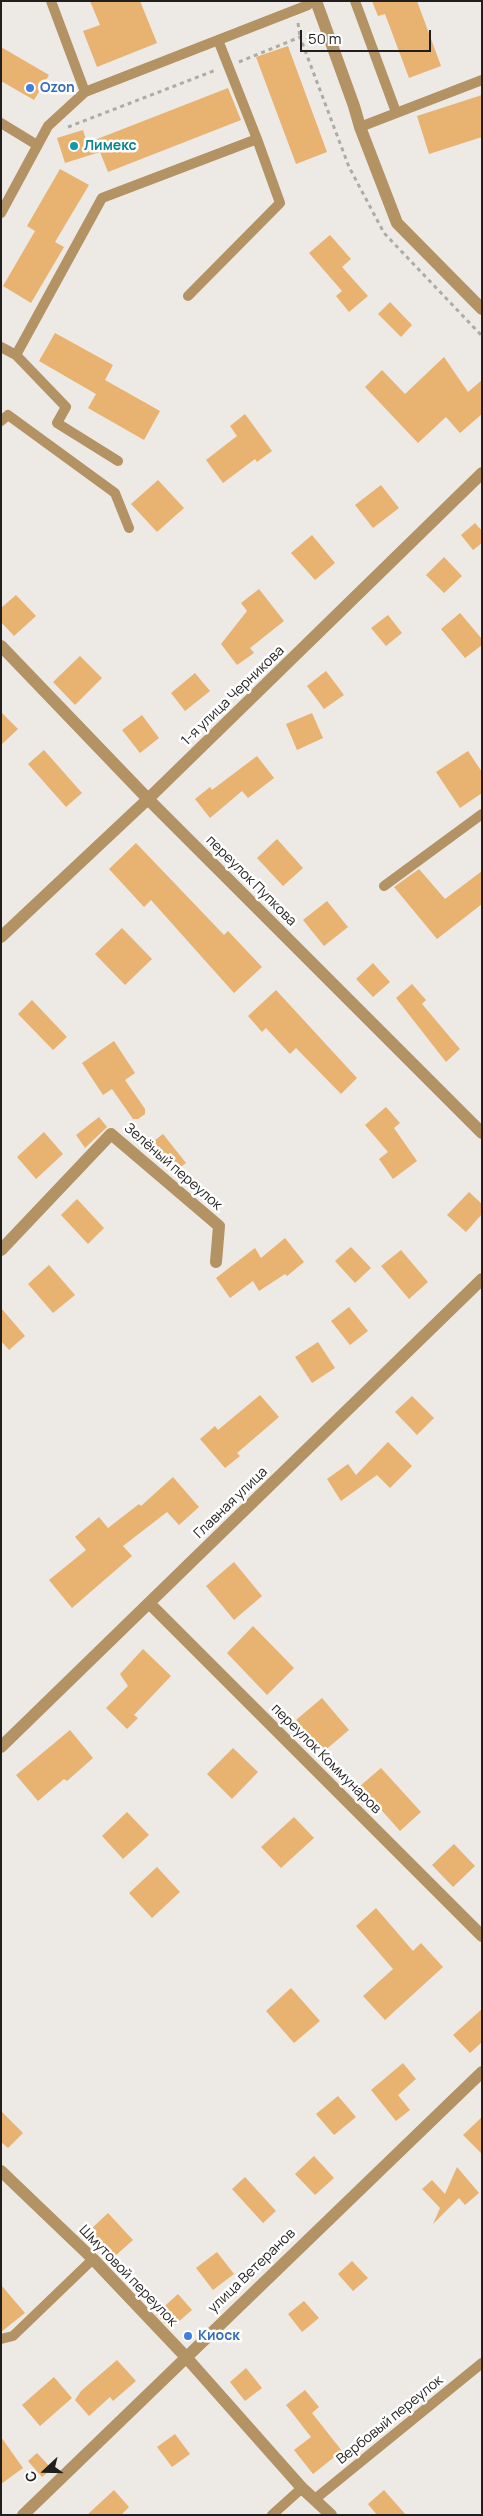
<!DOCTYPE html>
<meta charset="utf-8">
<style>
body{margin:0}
#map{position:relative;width:483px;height:2516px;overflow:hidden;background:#ede9e4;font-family:Manrope,sans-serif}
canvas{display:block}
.frame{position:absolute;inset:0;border:2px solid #211f1e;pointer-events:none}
.north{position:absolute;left:20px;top:2446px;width:50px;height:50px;-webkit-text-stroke:4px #fff;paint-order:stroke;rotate:249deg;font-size:14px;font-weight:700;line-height:20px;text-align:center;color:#211f1e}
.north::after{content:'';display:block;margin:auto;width:18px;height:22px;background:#211f1e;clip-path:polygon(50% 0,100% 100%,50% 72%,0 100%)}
.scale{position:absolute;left:300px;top:30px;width:131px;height:22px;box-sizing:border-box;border:2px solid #211f1e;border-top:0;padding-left:6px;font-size:15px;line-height:18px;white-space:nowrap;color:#211f1e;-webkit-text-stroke:4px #fff;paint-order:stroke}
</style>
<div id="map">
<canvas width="483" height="2516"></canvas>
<div class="frame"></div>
<div class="north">С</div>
<div class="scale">50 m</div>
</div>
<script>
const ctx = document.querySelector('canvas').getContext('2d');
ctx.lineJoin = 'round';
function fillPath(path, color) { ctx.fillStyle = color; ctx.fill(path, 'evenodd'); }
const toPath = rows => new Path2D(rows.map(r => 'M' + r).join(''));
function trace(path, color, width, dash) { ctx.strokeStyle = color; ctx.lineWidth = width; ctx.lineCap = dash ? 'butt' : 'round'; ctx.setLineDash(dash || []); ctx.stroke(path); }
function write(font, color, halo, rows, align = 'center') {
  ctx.font = font + ' Manrope,sans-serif'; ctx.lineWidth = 5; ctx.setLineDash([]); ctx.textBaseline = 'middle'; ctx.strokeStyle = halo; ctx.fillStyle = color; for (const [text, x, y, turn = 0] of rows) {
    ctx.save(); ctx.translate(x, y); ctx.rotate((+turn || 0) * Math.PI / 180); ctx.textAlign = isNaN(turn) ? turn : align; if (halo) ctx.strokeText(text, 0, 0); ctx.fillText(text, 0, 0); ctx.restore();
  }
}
fillPath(toPath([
 [90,1,140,1,157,43,97,67,83,31,100,25],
 [372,1,417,1,441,66,409,78,385,14,378,16],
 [288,46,327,152,296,164,256,57],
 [1,47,49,75,34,100,1,81],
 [228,88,241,120,108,172,100,152,65,163,57,138,83,130,87,143],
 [482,95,482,137,429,154,417,116],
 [60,169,89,185,55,242,64,247,31,303,3,286,35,231,27,226],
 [330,235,351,259,342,267,368,296,349,312,336,296,342,291,309,253],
 [390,302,412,325,401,337,378,314],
 [55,333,113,365,105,380,160,411,144,440,88,408,96,394,39,361],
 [444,357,468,392,482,380,482,414,460,433,446,417,418,443,365,387,382,370,405,394],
 [245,414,272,451,257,462,255,459,223,483,206,460,237,436,230,426],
 [158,480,184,508,157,532,131,504],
 [381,485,399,508,373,528,355,505],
 [475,523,482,531,482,543,473,550,461,535],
 [312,535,335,563,315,580,291,553],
 [444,557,462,576,444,593,426,575],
 [259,589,284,621,250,648,254,653,237,665,221,644,247,611,241,603],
 [16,595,36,616,14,636,1,622,1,608],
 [460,613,482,639,482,645,465,658,441,629],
 [388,615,402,633,386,646,371,628],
 [80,656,102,678,75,705,53,682],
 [326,671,344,695,324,709,307,686],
 [195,673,210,691,185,711,171,693],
 [1,712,18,729,1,745],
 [312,713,323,738,297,750,286,724],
 [142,715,159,738,140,753,122,730],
 [44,750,82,793,66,807,28,764],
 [468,751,482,772,482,793,460,808,436,772],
 [257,756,274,778,248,798,242,791,210,818,195,799,210,787,212,790],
 [277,839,303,868,283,886,257,858],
 [136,843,224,935,228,931,262,967,234,993,151,900,144,907,109,869],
 [419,869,445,899,482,871,482,904,437,939,394,887],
 [327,901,348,927,324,946,303,920],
 [122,928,152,959,125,985,95,954],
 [373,963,390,982,373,997,356,979],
 [412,984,426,1000,422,1004,460,1049,446,1062,396,998],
 [276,990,357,1078,341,1094,296,1048,290,1054,266,1028,262,1032,248,1016],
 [32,1000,67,1037,53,1050,18,1014],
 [114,1041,135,1073,125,1080,145,1109,145,1114,138,1119,133,1119,112,1089,103,1095,82,1063],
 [386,1107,400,1123,394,1128,417,1161,393,1179,379,1159,388,1152,365,1125],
 [99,1117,107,1127,85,1148,76,1135],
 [44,1132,63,1154,36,1179,17,1157],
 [163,1134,186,1163,172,1174,150,1144],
 [469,1192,482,1204,482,1214,466,1232,447,1215],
 [77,1199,104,1228,88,1244,61,1215],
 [285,1238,304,1262,287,1276,285,1274,259,1291,253,1281,230,1298,216,1278,255,1248,261,1258],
 [351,1247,371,1268,355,1283,335,1261],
 [401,1250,428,1282,409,1299,381,1266],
 [49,1265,75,1295,53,1313,28,1284],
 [349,1307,368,1331,350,1345,331,1321],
 [1,1308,25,1336,9,1350,1,1341],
 [318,1342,335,1368,312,1383,295,1357],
 [260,1395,279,1417,237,1453,240,1456,225,1468,200,1439,215,1426,218,1430],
 [412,1396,434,1418,417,1435,395,1412],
 [388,1442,412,1466,390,1488,377,1475,341,1501,327,1479,348,1464,356,1475],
 [173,1477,199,1507,179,1525,167,1512,123,1546,132,1556,72,1608,49,1580,86,1550,75,1537,99,1517,108,1528,139,1504,141,1506],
 [234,1562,262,1596,234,1620,206,1586],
 [253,1626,294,1668,267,1695,227,1653],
 [143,1649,171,1676,134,1715,138,1718,127,1729,106,1708,128,1686,120,1674],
 [322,1698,349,1730,323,1752,296,1720],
 [70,1730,93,1758,67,1781,64,1779,38,1801,16,1775],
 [233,1748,258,1772,232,1799,207,1774],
 [381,1768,421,1812,400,1831,360,1786],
 [127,1812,149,1835,123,1859,102,1836],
 [294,1817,314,1838,281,1868,261,1847],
 [454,1844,475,1866,453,1887,432,1865],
 [157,1867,180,1892,152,1918,129,1893],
 [376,1908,413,1951,421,1943,443,1967,385,2020,363,1996,393,1969,356,1926],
 [291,1988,320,2021,294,2043,266,2011],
 [482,2009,482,2042,470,2053,453,2035],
 [403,2063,416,2079,398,2095,410,2110,396,2121,371,2090],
 [338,2096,356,2117,334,2135,316,2114],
 [1,2111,23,2133,8,2148,1,2142],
 [482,2117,482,2154,463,2135],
 [314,2156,334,2178,315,2195,295,2174],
 [457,2167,479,2193,465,2205,459,2198,433,2224,440,2208,422,2189,432,2180,445,2194],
 [245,2177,276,2211,263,2223,232,2189],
 [108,2213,133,2240,114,2257,89,2231],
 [217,2252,234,2274,213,2290,196,2268],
 [352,2261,368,2278,353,2291,338,2274],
 [1,2285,25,2313,1,2332],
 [178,2294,192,2310,170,2329,156,2314],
 [304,2301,319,2318,302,2332,288,2314],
 [117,2360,136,2381,113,2401,110,2397,89,2416,75,2400,81,2391],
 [246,2368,262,2388,245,2401,230,2382],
 [54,2377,72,2398,40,2426,22,2405],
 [305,2390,319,2407,312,2413,342,2451,313,2474,294,2450,311,2437,286,2405],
 [175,2434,190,2454,172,2467,157,2447],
 [1,2437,23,2468,1,2484],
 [37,2453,52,2469,42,2477,28,2461],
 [114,2490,129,2507,121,2515,87,2515],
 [384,2490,406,2515,377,2515,368,2504]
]), '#e8b270');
trace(toPath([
 [298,23,300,37],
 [239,62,300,37,349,167,384,233,482,336],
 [68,127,216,70]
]), '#aeaba7', 3, [4, 4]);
trace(toPath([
 [51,1,85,92,308,5],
 [355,1,396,112],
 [1,123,37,145],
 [360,127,482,80],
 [1,213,48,126,85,92],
 [188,296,280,203,257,139],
 [1,347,16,355,102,198,257,139,218,40],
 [16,355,66,407,57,423,118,461],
 [1,421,8,415,115,493,129,528],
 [384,886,482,814],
 [1,2339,13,2336,93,2259],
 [315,2499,482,2363],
 [272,2515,302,2488]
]), '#b39264', 10);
trace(toPath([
 [1,646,148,799,482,1133],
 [1,937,148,799,482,473],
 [1,1250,111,1134,219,1226,216,1262],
 [149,1603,482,1936],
 [1,1747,482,1279],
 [1,2171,93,2259,185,2356,302,2488,331,2515],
 [23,2515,482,2072]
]), '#b39264', 12);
trace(toPath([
 [316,1,354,106,360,127,397,223,482,309]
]), '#b39264', 12);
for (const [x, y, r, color] of [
 [30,88,5,"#3f7fe0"],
 [74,146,5,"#0f9aa8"],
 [188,2336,5,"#3f7fe0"]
]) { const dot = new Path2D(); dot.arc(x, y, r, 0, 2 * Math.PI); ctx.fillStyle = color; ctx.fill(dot); trace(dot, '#fff', 2); }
write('bold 14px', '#366cbe', '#fff', [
 ["Ozon",40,88],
 ["Киоск",198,2336]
], 'left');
write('bold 14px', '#0d838f', '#fff', [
 ["Лимекс",84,146]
], 'left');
write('14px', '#211f1e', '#fff', [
 ["1-я улица Черникова",233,696,-44],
 ["переулок Пупкова",251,881,45],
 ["Зелёный переулок",173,1167,41],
 ["Главная улица",231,1503,-44],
 ["переулок Коммунаров",326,1759,45],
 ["улица Ветеранов",252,2271,-44],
 ["Шмутовой переулок",128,2276,46],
 ["Вербовый переулок",390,2420,-39]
]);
</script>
